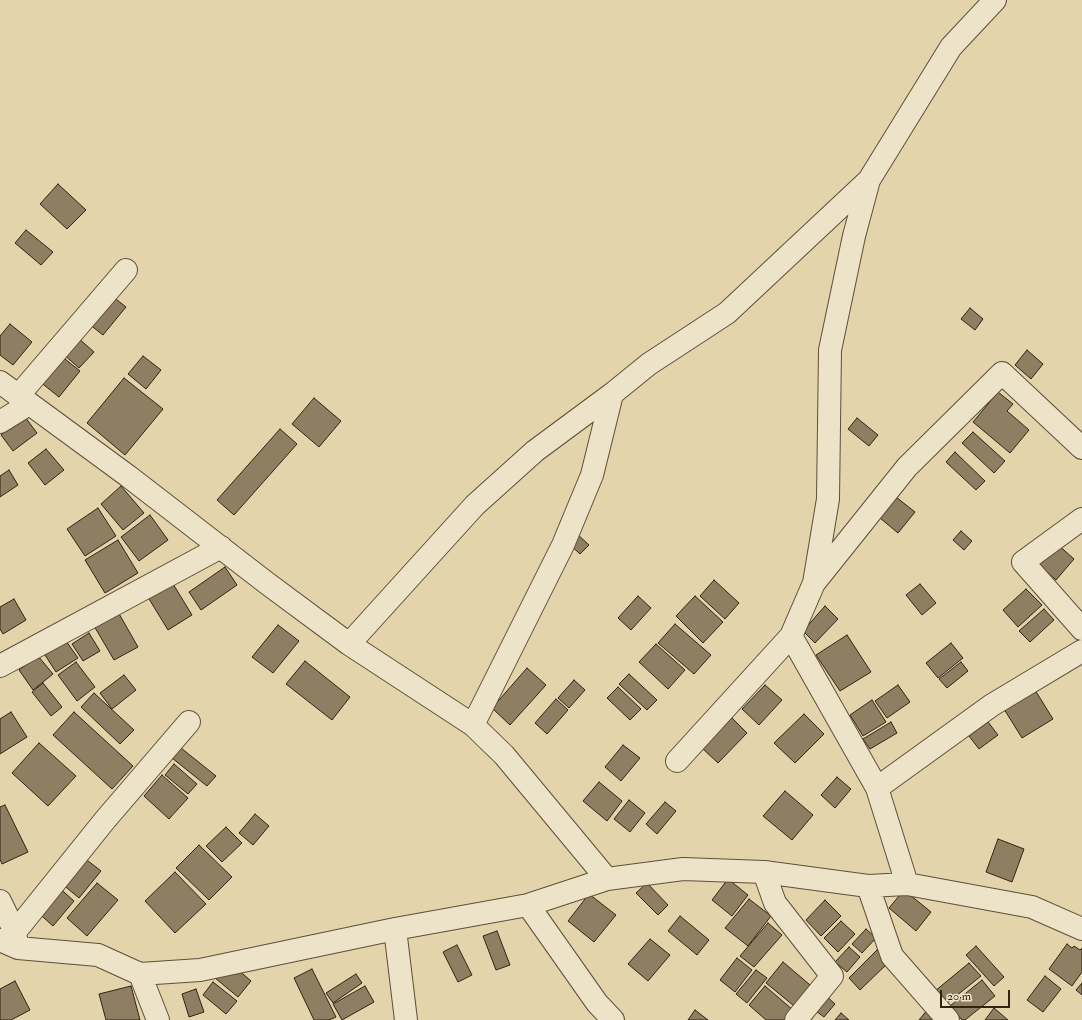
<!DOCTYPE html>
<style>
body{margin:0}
#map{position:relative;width:1082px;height:1020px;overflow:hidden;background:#e3d4ac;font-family:"IM FELL Double Pica",serif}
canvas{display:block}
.scale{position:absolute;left:940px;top:990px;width:70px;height:18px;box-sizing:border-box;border:2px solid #322313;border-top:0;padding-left:5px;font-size:12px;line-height:14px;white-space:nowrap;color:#322313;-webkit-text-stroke:3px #ede3c9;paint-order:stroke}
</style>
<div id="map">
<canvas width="1082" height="1020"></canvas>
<div class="scale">20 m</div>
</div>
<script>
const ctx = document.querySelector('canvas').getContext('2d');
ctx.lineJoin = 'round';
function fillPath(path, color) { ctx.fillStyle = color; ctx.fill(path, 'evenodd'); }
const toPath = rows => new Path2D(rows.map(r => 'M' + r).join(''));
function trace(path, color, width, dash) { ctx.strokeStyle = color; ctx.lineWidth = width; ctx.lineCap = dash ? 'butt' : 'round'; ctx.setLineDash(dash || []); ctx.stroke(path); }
const building = toPath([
 [58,184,86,210,67,229,40,204,58,184],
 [26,230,53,252,41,265,15,243,26,230],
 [112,296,126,307,103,335,89,324,112,296],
 [970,308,983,319,975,330,961,319,970,308],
 [10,324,32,342,13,365,0,355,0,336,10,324],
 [77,337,94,352,79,368,62,353,77,337],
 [1027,350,1043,364,1031,379,1015,365,1027,350],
 [60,355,80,371,59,397,39,381,60,355],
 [143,356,161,370,146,389,128,374,143,356],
 [124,378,163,409,125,455,87,423,124,378],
 [998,392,1013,404,1007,411,1029,430,1010,453,973,422,998,392],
 [314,398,341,421,319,447,292,424,314,398],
 [25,417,37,433,13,451,1,435,25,417],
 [857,418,878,435,869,446,848,429,857,418],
 [280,429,297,444,234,515,217,500,280,429],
 [973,432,1005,461,994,473,962,443,973,432],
 [46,449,64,470,45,485,28,463,46,449],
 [955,452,985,481,976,490,946,462,955,452],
 [9,470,18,485,0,497,0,476,9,470],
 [121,486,144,513,123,530,101,504,121,486],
 [896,497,915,512,898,533,880,518,896,497],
 [98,508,116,536,85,556,67,529,98,508],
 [150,515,168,540,139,561,121,537,150,515],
 [961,531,972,541,964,550,953,540,961,531],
 [577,534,589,545,580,554,568,543,577,534],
 [118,540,138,573,105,593,85,560,118,540],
 [1056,543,1074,559,1056,580,1038,564,1056,543],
 [225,567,237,585,201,610,189,592,225,567],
 [170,579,192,615,168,630,146,594,170,579],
 [714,580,739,603,725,619,700,596,714,580],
 [920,584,936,603,922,615,906,595,920,584],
 [1026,589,1042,605,1018,627,1003,610,1026,589],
 [638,596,651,608,631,630,618,618,638,596],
 [695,596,723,622,703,643,676,616,695,596],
 [14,599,26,620,3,634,0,629,0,607,14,599],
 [114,605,138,647,114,660,90,619,114,605],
 [825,606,838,619,815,643,803,631,825,606],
 [1044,609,1054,620,1030,642,1019,631,1044,609],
 [675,624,711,655,694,674,658,643,675,624],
 [278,625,299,641,273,673,252,657,278,625],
 [89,633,100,651,83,661,72,644,89,633],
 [847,635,871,672,840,691,816,655,847,635],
 [66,641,78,658,56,672,45,655,66,641],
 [951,643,963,658,938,678,926,663,951,643],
 [656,644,685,670,668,689,639,662,656,644],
 [38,656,53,674,33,690,19,670,38,656],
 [305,661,350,697,332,720,286,684,305,661],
 [76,662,95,687,77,701,58,675,76,662],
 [961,662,968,671,947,688,939,679,961,662],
 [527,668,546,685,510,725,492,708,527,668],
 [629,674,657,700,647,710,619,684,629,674],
 [124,675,136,690,112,709,100,693,124,675],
 [574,680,585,690,569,708,558,698,574,680],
 [43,683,62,707,51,716,32,692,43,683],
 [765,685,782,700,759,725,742,709,765,685],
 [898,685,910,702,887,718,875,701,898,685],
 [618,687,641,709,630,720,607,698,618,687],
 [1035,690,1053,719,1022,738,1004,709,1035,690],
 [94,693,134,730,120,744,81,707,94,693],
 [556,699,568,710,547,734,535,723,556,699],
 [872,700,886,722,863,736,850,715,872,700],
 [11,712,27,737,0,754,0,719,11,712],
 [74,712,133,766,112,789,53,735,74,712],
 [804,714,824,734,795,763,774,743,804,714],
 [732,718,747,733,718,763,702,748,732,718],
 [891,722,897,733,870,749,863,739,891,722],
 [988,722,998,735,979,749,969,736,988,722],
 [39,743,76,776,48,806,12,773,39,743],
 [623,745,640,758,621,781,605,767,623,745],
 [181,748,216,776,207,786,172,758,181,748],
 [174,764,197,784,188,794,165,775,174,764],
 [162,775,188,798,169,819,144,796,162,775],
 [837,777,851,789,835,808,821,795,837,777],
 [599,782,622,801,607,821,583,801,599,782],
 [785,791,813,815,792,840,763,816,785,791],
 [629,800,645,813,630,832,614,819,629,800],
 [665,802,676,811,657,834,646,824,665,802],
 [5,805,28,852,2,864,0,859,0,807,5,805],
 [255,814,269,826,253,845,239,833,255,814],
 [226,827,242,843,222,862,206,846,226,827],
 [998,839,1024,849,1012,882,986,872,998,839],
 [199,845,232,877,209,900,176,868,199,845],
 [83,857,101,871,79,898,61,883,83,857],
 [175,872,206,904,175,933,145,901,175,872],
 [728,879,748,895,732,916,712,900,728,879],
 [97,883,118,900,87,936,67,918,97,883],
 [647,883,668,905,658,915,636,893,647,883],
 [56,885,74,901,53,926,34,909,56,885],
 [904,890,931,912,916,931,889,908,904,890],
 [589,894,616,915,594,942,568,921,589,894],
 [749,899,771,916,748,946,725,928,749,899],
 [825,900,841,916,821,936,806,920,825,900],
 [680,916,709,940,697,955,668,931,680,916],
 [841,921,855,934,838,952,824,938,841,921],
 [768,923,782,935,754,967,740,956,768,923],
 [866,929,876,938,862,953,852,944,866,929],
 [497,931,510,965,496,970,483,936,497,931],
 [650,939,670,955,648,981,628,964,650,939],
 [1067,944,1072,948,1074,946,1080,950,1082,948,1082,972,1072,986,1049,969,1067,944],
 [457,945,472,975,458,982,443,952,457,945],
 [976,946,1004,977,994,986,966,955,976,946],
 [849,947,860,957,847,972,835,962,849,947],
 [877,950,889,962,860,990,849,978,877,950],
 [737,958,752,970,735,992,720,980,737,958],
 [229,962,251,981,238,997,215,978,229,962],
 [783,962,816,990,799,1010,766,983,783,962],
 [969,963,981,976,946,1004,935,991,969,963],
 [312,969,336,1017,329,1020,314,1020,294,978,312,969],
 [756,970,767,978,747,1003,736,994,756,970],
 [356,974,362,983,333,1003,326,993,356,974],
 [1045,976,1061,989,1043,1012,1027,1000,1045,976],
 [982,980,995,996,965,1020,962,1020,950,1006,982,980],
 [15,981,30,1010,11,1020,0,1020,0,989,15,981],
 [213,982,237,1001,226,1014,203,995,213,982],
 [1082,983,1082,995,1076,990,1082,983],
 [131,986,140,1020,106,1020,99,994,131,986],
 [365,986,374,1002,342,1020,333,1004,365,986],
 [765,986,793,1010,784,1020,766,1020,749,1005,765,986],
 [196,989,204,1012,189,1017,182,994,196,989],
 [824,994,835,1004,824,1017,812,1008,824,994],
 [994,1008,1008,1020,985,1020,994,1008],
 [928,1009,940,1020,919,1020,928,1009],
 [695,1010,708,1020,688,1020,695,1010],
 [841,1013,849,1020,835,1020,841,1013]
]);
fillPath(building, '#8e7f63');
trace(building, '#322313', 1);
const minor = toPath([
 [869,180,854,236,830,350,828,499,814,583,791,636,877,788,907,884],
 [0,382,128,476,268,584,349,644,473,725,504,755,607,879],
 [18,396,126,270],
 [0,422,29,404],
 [1082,519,1023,562,1082,629],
 [815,582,907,467,1002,373,1082,448],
 [349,644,475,505,535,451,612,394,649,364,727,313,869,180,951,47,995,0],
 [0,666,221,547],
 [473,725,563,545,592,475,612,394],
 [677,761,791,636],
 [877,788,992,705,1082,651],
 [764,872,775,903,832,976,796,1020],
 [868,886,892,956,948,1020],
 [0,901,15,932,17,944],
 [528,905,597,1003,613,1020],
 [395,929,406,1020],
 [15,932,105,820,189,722],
 [0,940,18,948,98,955,140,974,200,970,395,929,528,905,607,879,683,869,764,872,868,886,907,884,1032,907,1082,929],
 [140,974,158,1020]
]);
trace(minor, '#5e4f39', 24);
trace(minor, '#ede3c9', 22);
</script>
